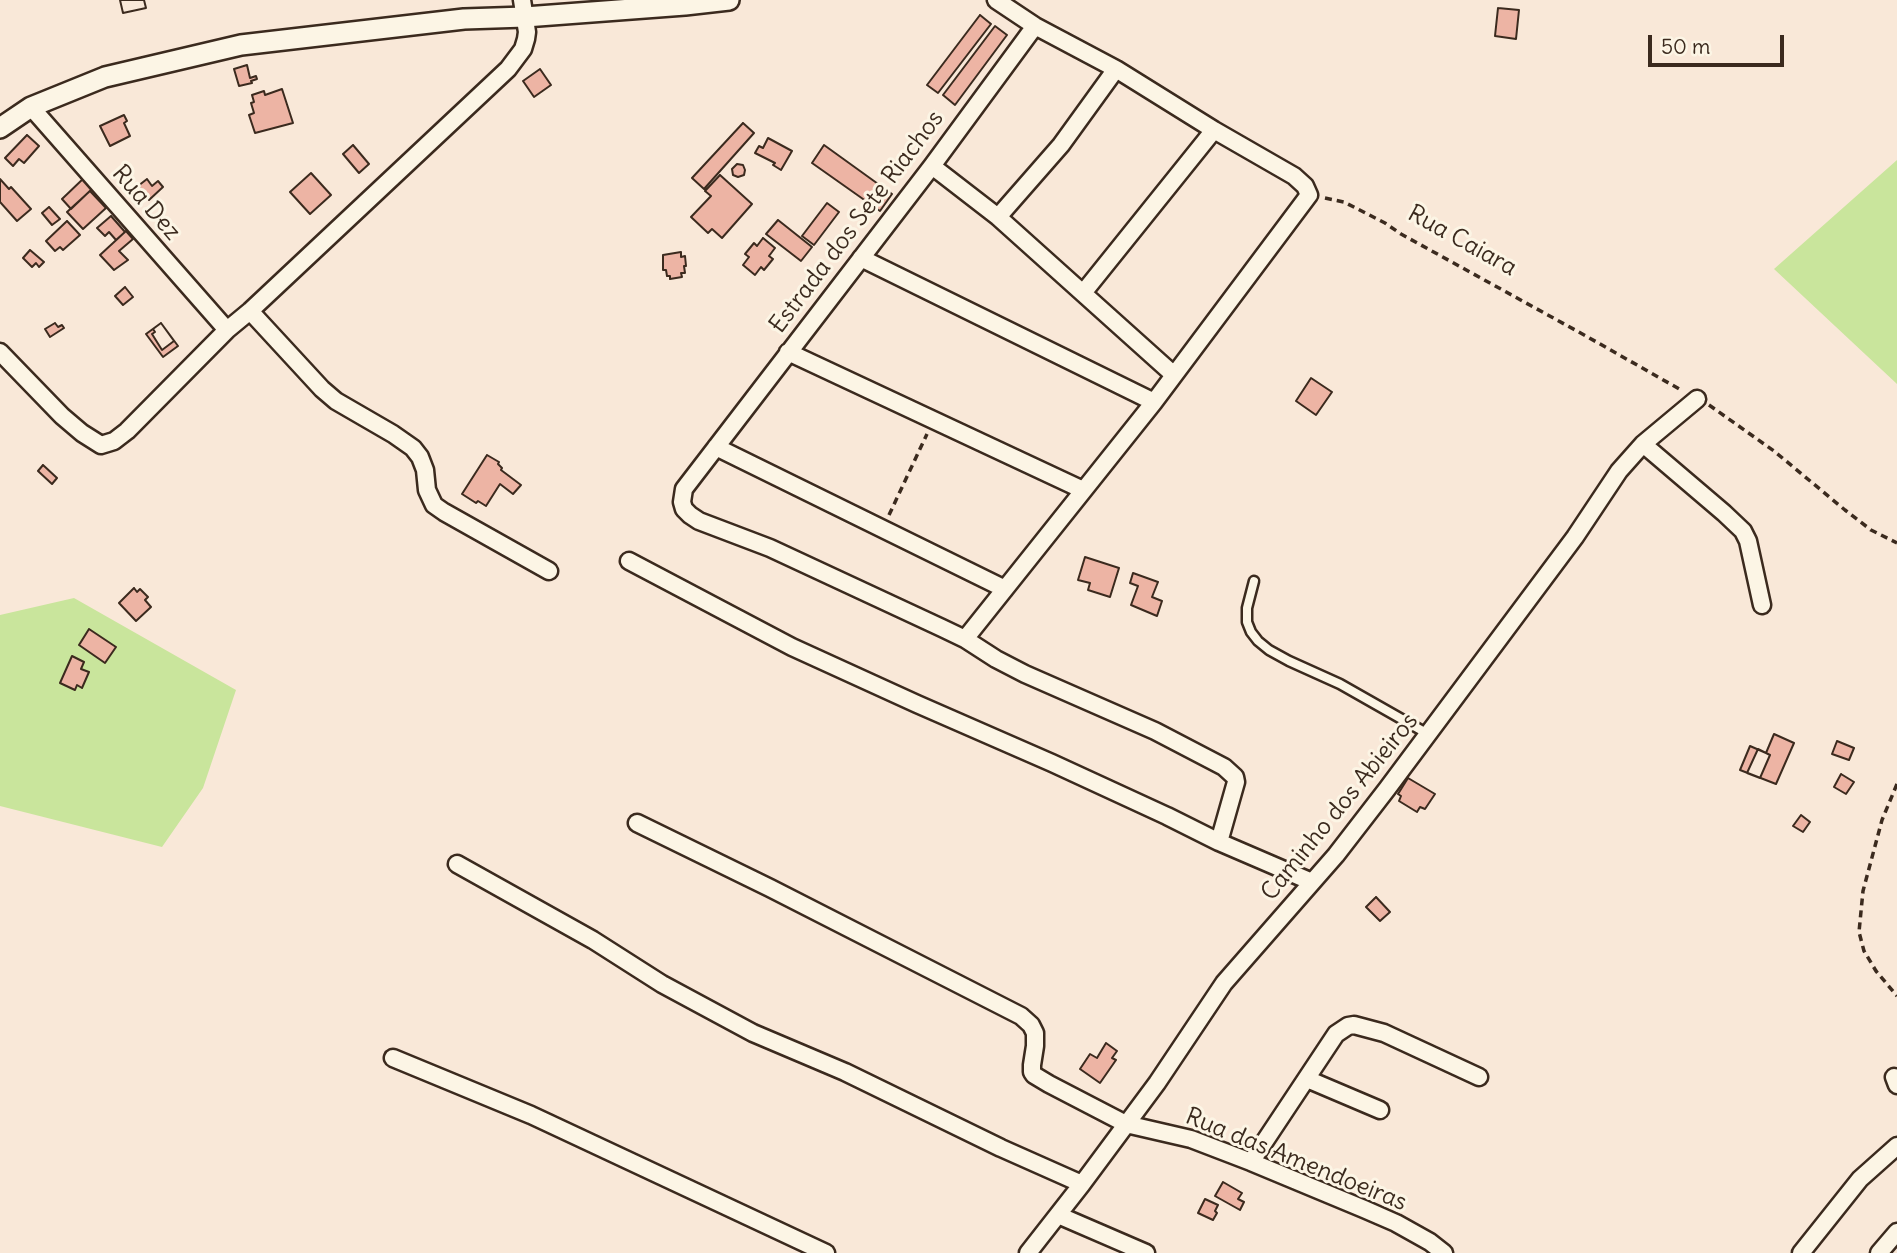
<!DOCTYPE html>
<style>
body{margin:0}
#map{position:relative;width:1897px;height:1253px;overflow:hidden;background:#f9e8d8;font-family:Delius,sans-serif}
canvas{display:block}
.scale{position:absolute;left:1648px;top:35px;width:136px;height:32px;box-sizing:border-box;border:4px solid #3b2a1e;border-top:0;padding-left:9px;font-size:21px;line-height:24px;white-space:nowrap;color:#3b2a1e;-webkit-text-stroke:5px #fcf5e5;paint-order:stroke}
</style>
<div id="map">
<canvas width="1897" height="1253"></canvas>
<div class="scale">50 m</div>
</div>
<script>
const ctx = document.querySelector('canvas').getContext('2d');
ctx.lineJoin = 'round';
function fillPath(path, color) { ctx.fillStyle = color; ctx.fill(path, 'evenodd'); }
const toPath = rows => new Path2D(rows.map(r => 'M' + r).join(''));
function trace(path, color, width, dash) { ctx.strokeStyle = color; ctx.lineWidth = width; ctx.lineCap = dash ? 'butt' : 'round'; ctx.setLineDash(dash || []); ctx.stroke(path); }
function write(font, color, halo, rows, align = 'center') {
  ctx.font = font + ' Delius,sans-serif'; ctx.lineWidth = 6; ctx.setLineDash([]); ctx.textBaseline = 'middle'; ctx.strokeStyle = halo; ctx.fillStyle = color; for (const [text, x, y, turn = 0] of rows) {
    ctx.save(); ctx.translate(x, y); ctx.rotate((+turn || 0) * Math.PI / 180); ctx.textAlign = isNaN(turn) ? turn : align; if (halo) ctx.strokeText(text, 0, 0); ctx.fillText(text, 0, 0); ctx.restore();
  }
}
fillPath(toPath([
 [1897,160,1897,384,1774,269],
 [74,598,236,690,203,788,162,847,0,806,0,615]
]), '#c9e59c');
const building = toPath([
 [120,0,144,0,146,8,123,13,120,0],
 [120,0,144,0,146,8,123,13,120,0],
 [1498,8,1519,10,1516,39,1495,36,1498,8],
 [980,15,991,24,938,93,927,85,980,15],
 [995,26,1007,35,955,105,943,95,995,26],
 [247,65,250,78,256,76,257,79,251,81,252,83,239,86,234,69,247,65],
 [540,69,551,85,534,97,523,81,540,69],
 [282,89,293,123,255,133,249,115,254,113,251,103,254,102,252,95,264,91,265,95,282,89],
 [124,115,127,121,124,123,130,136,110,146,100,126,124,115],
 [743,123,754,133,704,189,692,178,743,123],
 [27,135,39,146,24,163,19,159,13,166,5,158,27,135],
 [768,138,792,151,781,170,773,165,775,163,755,153,759,146,763,148,768,138],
 [353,145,369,164,359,173,343,154,353,145],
 [824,145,892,194,880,211,812,163,824,145],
 [737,164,743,165,745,170,744,175,738,177,733,175,732,169,737,164],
 [311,173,331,195,310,214,290,192,311,173],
 [720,175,752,204,722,238,712,229,708,233,691,217,711,196,705,191,720,175],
 [85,177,94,187,71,209,62,199,85,177],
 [0,179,9,189,11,187,31,209,17,221,0,202,0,179],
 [147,179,152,186,158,181,163,187,149,200,138,186,147,179],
 [90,191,106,208,83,229,67,212,90,191],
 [827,203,839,212,814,245,802,236,827,203],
 [49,207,60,219,52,225,42,213,49,207],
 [111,216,125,232,116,240,109,232,105,236,97,228,111,216],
 [778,220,812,247,801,261,766,234,778,220],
 [67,221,80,235,63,250,60,247,55,251,46,241,67,221],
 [126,231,133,239,119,251,128,260,114,270,100,255,126,231],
 [763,238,775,248,769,256,773,259,764,270,761,267,755,275,743,265,749,257,745,254,754,243,757,246,763,238],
 [30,250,44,262,39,267,36,263,32,267,23,258,30,250],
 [681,252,681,257,685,256,686,266,684,266,685,273,681,273,682,277,670,279,670,276,667,276,666,270,663,270,663,255,681,252],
 [125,287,133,297,123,305,115,296,125,287],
 [55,323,58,327,62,325,64,328,50,337,45,329,55,323],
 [161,323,174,341,162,350,152,334,155,332,153,329,161,323],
 [161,323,178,346,163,357,146,334,161,323],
 [1311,378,1332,392,1316,415,1296,401,1311,378],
 [487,455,499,462,498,464,502,468,501,470,521,485,513,494,500,484,486,506,478,501,476,503,462,494,487,455],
 [43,465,57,478,52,484,38,471,43,465],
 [1085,557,1119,568,1110,597,1088,590,1090,583,1078,580,1085,557],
 [1133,573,1158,582,1152,597,1162,601,1157,616,1131,605,1138,586,1130,583,1133,573],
 [134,588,137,592,140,589,148,597,145,600,151,607,136,621,119,603,134,588],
 [89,629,116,647,105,663,79,645,89,629],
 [72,656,84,662,81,669,89,672,82,688,77,685,75,690,60,683,72,656],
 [1774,734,1794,743,1776,784,1740,770,1750,746,1766,753,1774,734],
 [1837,741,1854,748,1849,760,1832,754,1837,741],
 [1758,749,1770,755,1760,778,1747,773,1758,749],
 [1841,774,1854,782,1846,794,1834,787,1841,774],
 [1408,778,1435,794,1425,809,1420,807,1417,812,1399,801,1401,796,1398,794,1408,778],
 [1801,815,1810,822,1803,832,1793,826,1801,815],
 [1376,897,1390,912,1380,921,1366,907,1376,897],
 [1106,1043,1117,1051,1112,1058,1116,1060,1100,1083,1080,1069,1090,1054,1097,1058,1106,1043],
 [1223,1182,1242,1193,1238,1199,1244,1202,1240,1210,1215,1196,1223,1182],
 [1205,1199,1218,1205,1215,1211,1217,1213,1213,1220,1198,1213,1205,1199]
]);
fillPath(building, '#edb4a4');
trace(building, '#3b2a1e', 2);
const service = toPath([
 [1254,581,1247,608,1247,622,1251,632,1258,641,1269,650,1289,661,1340,684,1428,734]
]);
const minor = toPath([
 [1035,26,932,166,684,489,682,502,684,509,690,515,699,521,770,548,942,628,965,639,996,659,1025,674,1155,731,1224,767,1235,777,1236,782,1219,842],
 [31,107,227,330],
 [932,166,998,217,1174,375],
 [998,217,1061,145,1116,69],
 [861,258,1154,402],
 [1083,293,1214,130],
 [250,311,322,389,336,401,393,434,413,448,420,457,425,470,427,490,434,505,444,512,549,571],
 [0,352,62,416,82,433,101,445,114,441,127,431,227,330,250,311,508,69,523,49,526,39,527,32,522,0],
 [788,352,1083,490],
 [1643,444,1724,513,1743,531,1748,541,1762,605],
 [716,447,1005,589],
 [629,561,792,647,917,704,1052,763,1167,816,1219,842,1312,882],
 [965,639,1154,402,1309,195,1305,186,1294,176,1214,130,1116,69,1035,26,996,0],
 [637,823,770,888,1021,1016,1031,1025,1035,1033,1035,1046,1032,1065,1032,1072,1034,1075,1049,1084,1126,1124,1191,1139,1251,1162,1364,1209,1396,1223,1430,1242,1444,1253],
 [457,864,593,940,662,984,753,1033,845,1072,1001,1148,1082,1184],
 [393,1058,531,1115,826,1253],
 [1894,1077,1897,1085],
 [1307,1079,1380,1110],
 [1251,1162,1336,1034,1348,1026,1354,1025,1384,1033,1479,1077],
 [1058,1215,1146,1253],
 [1028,1253,1082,1184,1157,1083,1224,983,1336,855,1387,789,1575,537,1619,471,1643,444,1697,399],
 [1801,1253,1860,1179,1897,1146],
 [1879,1253,1897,1232]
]);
const tertiary = toPath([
 [0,128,31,107,105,77,241,45,464,19,525,17,685,5,729,0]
]);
trace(service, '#3b2a1e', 13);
trace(minor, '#3b2a1e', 21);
trace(tertiary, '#3b2a1e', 24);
trace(toPath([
 [1325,198,1344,202,1385,223,1401,234,1586,336,1681,390],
 [1709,405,1774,451,1845,510,1871,530,1897,543],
 [889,515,927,434],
 [1897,784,1882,820,1863,891,1859,932,1864,951,1876,971,1897,996]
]), '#3b2a1e', 3.5, [7, 5]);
trace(service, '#fcf5e5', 8);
trace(minor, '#fcf5e5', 16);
trace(tertiary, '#fcf5e5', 19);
write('24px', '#3b2a1e', '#fcf5e5', [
 ["Rua Dez",146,203,49],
 ["Estrada dos Sete Riachos",857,222,-53],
 ["Rua Caiara",1462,241,29],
 ["Caminho dos Abieiros",1340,807,-51],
 ["Rua das Amendoeiras",1296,1160,22]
]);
</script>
